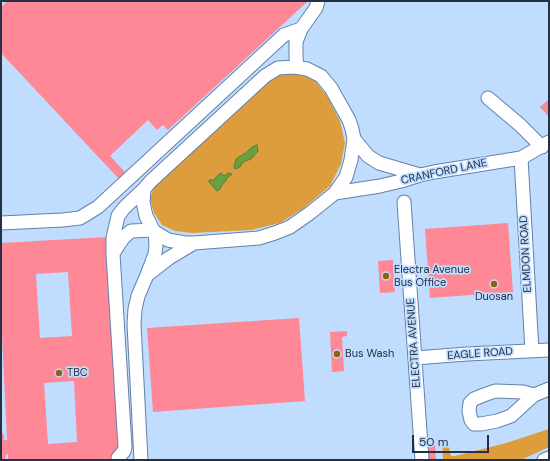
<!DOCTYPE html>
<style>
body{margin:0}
#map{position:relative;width:550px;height:461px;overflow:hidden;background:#c0dcff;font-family:"DM Sans",sans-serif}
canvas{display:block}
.frame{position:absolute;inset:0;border:2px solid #233142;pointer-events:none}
.scale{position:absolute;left:412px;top:435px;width:77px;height:18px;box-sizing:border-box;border:2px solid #233142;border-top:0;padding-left:5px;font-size:12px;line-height:14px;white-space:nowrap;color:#233142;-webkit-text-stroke:3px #c0dcff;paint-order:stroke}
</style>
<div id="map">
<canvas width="550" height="461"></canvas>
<div class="frame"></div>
<div class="scale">50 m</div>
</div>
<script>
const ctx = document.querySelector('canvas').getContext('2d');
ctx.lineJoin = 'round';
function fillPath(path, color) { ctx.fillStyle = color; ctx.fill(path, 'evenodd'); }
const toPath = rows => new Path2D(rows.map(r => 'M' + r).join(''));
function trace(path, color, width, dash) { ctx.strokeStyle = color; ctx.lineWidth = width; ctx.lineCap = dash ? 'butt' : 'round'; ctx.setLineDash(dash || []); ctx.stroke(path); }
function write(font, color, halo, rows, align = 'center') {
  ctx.font = font + ' "DM Sans",sans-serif'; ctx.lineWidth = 3.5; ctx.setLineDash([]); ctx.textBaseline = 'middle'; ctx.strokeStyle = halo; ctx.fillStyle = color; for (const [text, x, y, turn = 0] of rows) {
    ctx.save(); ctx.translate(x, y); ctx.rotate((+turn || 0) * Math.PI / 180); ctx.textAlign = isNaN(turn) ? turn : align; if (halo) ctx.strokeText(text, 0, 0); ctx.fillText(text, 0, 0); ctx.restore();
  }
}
fillPath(toPath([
 [282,74,295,74,309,77,317,83,327,96,340,121,345,143,341,164,330,186,305,207,280,223,251,230,192,233,175,231,162,225,154,213,150,199,154,186,270,80],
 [549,429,549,447,521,460,443,460,442,441,448,442,451,456,455,456,506,443]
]), '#dd9d3d');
const water = toPath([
 [257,145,258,151,251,159,243,162,240,167,235,169,234,167,236,159,247,152,252,147,257,145],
 [221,173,224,176,228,173,232,174,227,178,226,181,223,183,220,189,217,191,209,182,209,180,214,180,217,176,221,173]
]);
fillPath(water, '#6aa13e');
trace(water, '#557f3f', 1);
fillPath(toPath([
 [8,1,306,1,307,2,168,130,163,125,157,130,148,120,110,156,125,172,119,179,1,53,1,7],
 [549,99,549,117,540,107],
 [508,223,513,292,430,298,425,229],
 [107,237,119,460,8,460,8,454,6,455,5,460,1,460,1,431,4,435,4,440,7,440,1,314,1,243],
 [68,272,72,336,40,338,36,274],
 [74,381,77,442,48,444,44,383],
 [393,260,395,292,380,293,378,261],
 [299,318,305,401,153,412,147,328],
 [347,331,347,336,342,337,344,371,332,372,330,332],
 [435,443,436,460,429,460,428,444]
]), '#fe8896');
const minor = toPath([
 [295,67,307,69,321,76,331,88,349,120,352,129,354,139,351,160,346,177,335,193,310,213,290,227,275,233,259,238,194,243,185,243,168,240,155,232,153,230,146,216,143,202,144,189,151,181,265,76,278,68,295,67],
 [297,67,296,57,296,42,301,29,316,8,318,1],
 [488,98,520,125,542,147],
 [354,139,368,156,379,163,420,175],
 [521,158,532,351],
 [335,193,380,186,401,181,420,175,434,172,521,158,549,142],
 [404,202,422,460],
 [1,223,63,220,80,218,98,207,284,35,301,29],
 [113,254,119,244,124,237,131,231,153,230],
 [147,275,169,258,194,243],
 [415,358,467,354,549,350],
 [534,395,523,392,495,391,484,395,474,399,470,403,469,411,471,420,474,424,481,424,497,421,511,416,534,395,549,389],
 [118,458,124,451,125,447,113,254,113,238,118,216,124,208,144,189],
 [141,460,134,324,135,309,138,296,147,275,155,254,156,246,155,232],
 [544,460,549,458]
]);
trace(minor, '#6282a9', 15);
trace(minor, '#fff', 13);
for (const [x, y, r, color] of [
 [386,276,4,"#91610f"],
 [494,284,4,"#91610f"],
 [337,354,4,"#91610f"],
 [59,373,4,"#91610f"]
]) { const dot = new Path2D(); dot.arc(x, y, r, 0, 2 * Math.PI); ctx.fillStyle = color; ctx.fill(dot); trace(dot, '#c0dcff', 1.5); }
write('11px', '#233142', '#c0dcff', [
 ["CRANFORD LANE",444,172,-12],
 ["ELMDON ROAD",526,254,-93],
 ["ELECTRA AVENUE",414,343,-94],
 ["EAGLE ROAD",480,354,-4]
]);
write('11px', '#233142', '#c0dcff', [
 ["Electra Avenue",394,270],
 ["Bus Office",394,283],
 ["Duosan",494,297,"center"],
 ["Bus Wash",345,354],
 ["TBC",67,373]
], 'left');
</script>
